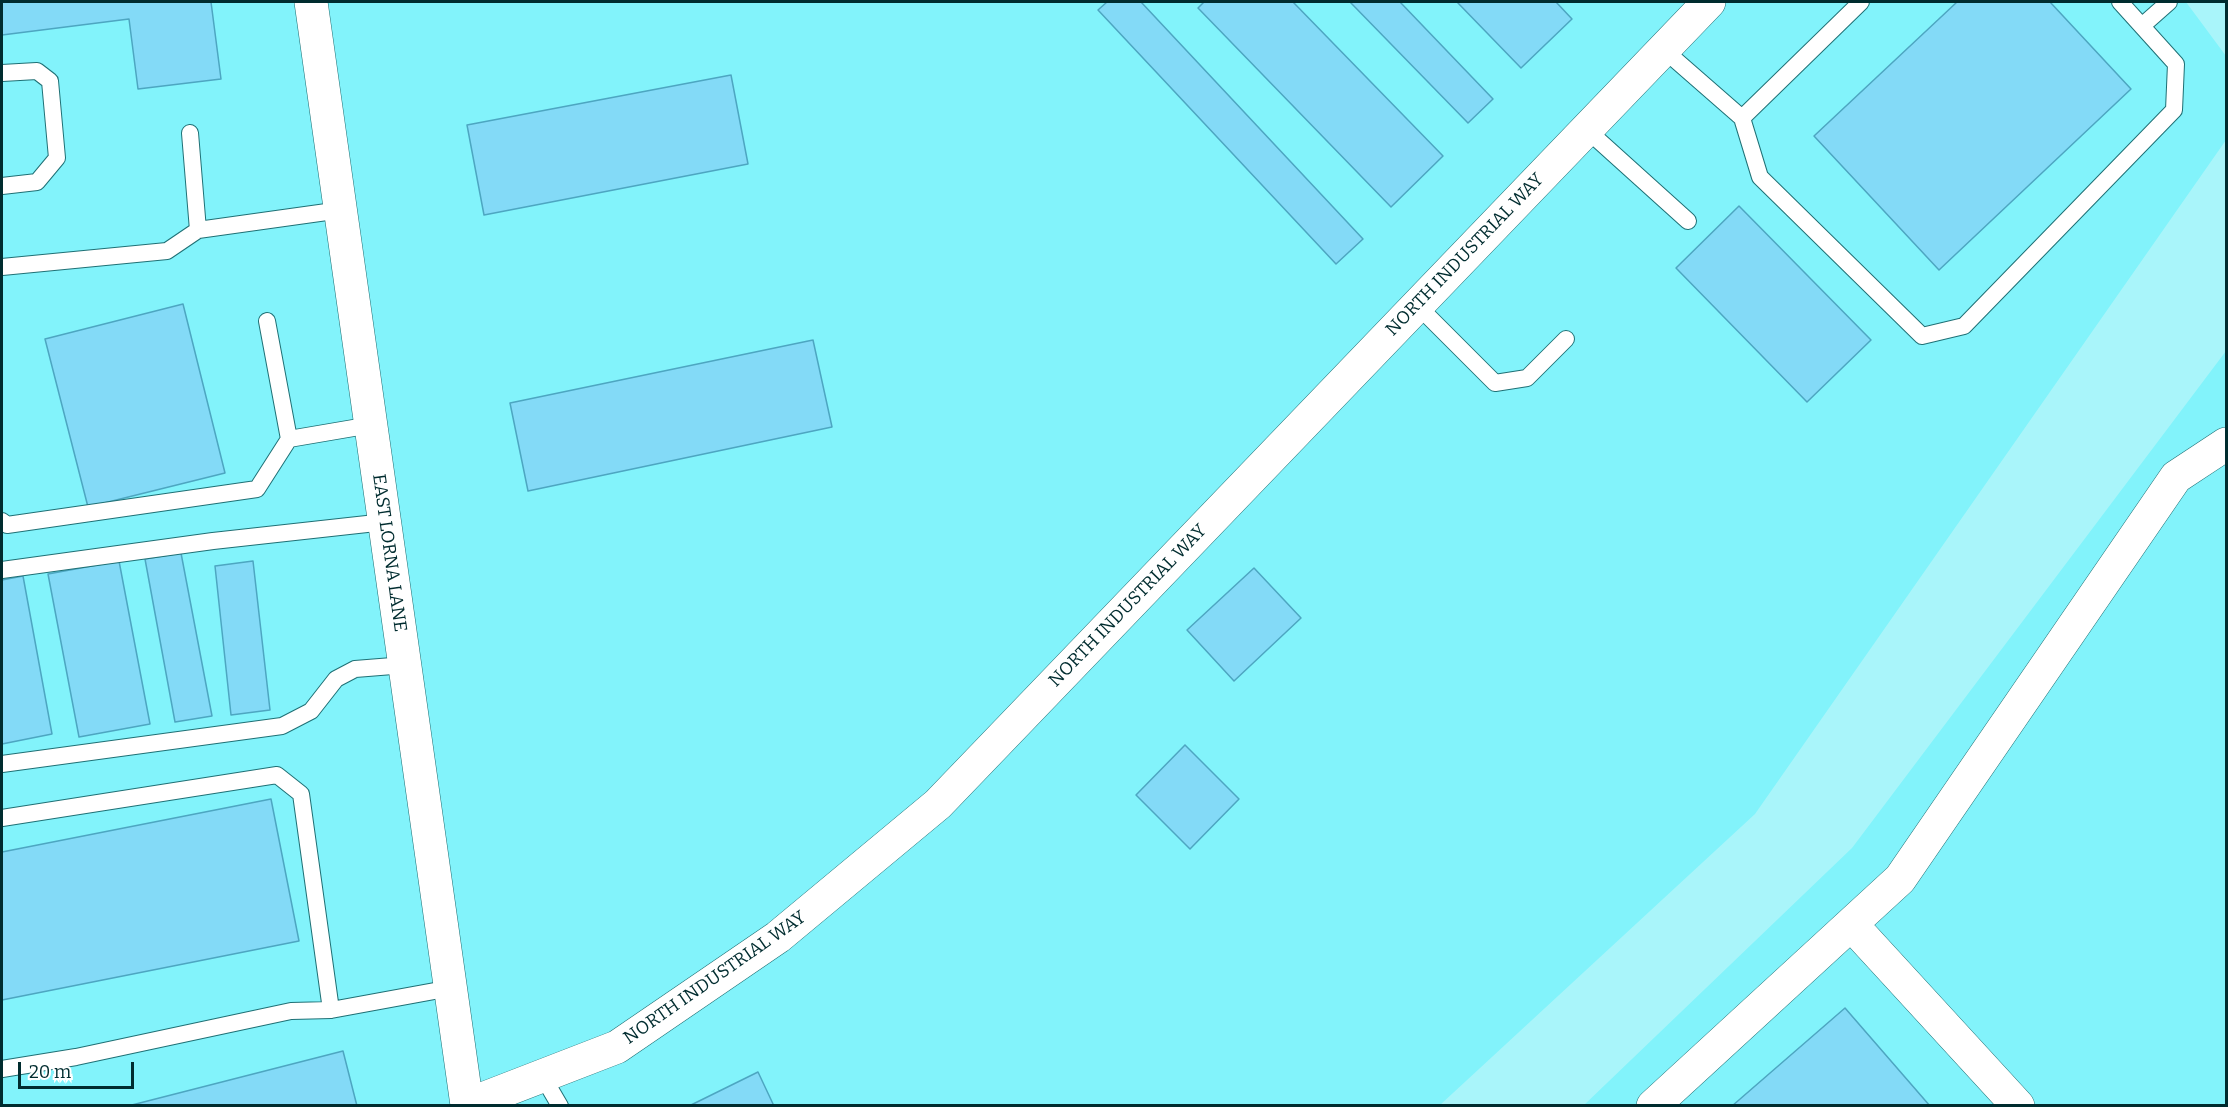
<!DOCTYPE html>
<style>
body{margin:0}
#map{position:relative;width:2228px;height:1107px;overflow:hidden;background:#a9f5fa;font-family:Bitter,serif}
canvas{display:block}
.frame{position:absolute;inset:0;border:3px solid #002c2f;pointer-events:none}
.scale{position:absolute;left:18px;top:1062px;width:116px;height:27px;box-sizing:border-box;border:3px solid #002c2f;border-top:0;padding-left:8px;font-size:18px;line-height:21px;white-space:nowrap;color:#002c2f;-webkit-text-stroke:4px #fff;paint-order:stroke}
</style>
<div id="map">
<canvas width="2228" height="1107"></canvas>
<div class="frame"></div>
<div class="scale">20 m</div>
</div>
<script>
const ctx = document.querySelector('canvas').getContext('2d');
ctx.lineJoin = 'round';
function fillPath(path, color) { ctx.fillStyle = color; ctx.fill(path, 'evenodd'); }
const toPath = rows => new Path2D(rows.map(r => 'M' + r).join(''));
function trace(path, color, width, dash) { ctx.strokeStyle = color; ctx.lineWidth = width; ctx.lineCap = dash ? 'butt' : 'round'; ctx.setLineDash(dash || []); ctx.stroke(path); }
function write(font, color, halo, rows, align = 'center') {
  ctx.font = font + ' Bitter,serif'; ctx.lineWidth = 5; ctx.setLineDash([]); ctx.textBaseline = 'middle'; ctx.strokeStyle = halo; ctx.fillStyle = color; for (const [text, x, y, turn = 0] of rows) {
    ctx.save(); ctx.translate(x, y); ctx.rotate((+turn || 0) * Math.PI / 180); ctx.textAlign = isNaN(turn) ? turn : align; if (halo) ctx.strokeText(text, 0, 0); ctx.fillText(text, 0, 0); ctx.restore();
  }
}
fillPath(toPath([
 [2,2,2186,2,2226,56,2226,140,1755,814,1440,1105,2,1106],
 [2226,351,2226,1105,1583,1106,1852,848]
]), '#82f3fb');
const building = toPath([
 [2,2,211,2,221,79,138,89,129,19,2,35,2,2],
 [1107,2,1141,2,1363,239,1336,264,1098,10,1107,2],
 [1204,2,1293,2,1443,156,1391,207,1198,8,1204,2],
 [1350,2,1400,2,1493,99,1468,123,1350,2],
 [1457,2,1556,2,1572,19,1521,68,1457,2],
 [1957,2,2050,2,2131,89,1939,270,1814,136,1957,2],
 [731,75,748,164,484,215,467,125,731,75],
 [1739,206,1871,340,1807,402,1676,268,1739,206],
 [183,304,225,473,88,507,45,339,183,304],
 [813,340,832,427,528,491,510,403,813,340],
 [181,553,212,716,175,722,145,559,181,553],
 [119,561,150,724,79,737,48,574,119,561],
 [253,561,270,710,231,715,215,566,253,561],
 [1254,568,1301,618,1234,681,1187,630,1254,568],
 [23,576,52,734,2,744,2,580,23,576],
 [1185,745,1239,799,1190,849,1136,795,1185,745],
 [271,799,299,941,2,1000,2,852,271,799],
 [1845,1008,1930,1106,1732,1106,1845,1008],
 [343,1051,357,1106,128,1106,343,1051],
 [758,1072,774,1106,689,1106,758,1072]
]);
fillPath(building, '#83daf7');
trace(building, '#4da6c1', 1.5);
const lane = toPath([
 [1861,2,1742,118,1760,177,1922,336,1964,326,2174,110,2176,64,2120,2],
 [2143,25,2169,2],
 [1663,49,1742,118],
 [2,73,37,71,50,81,57,158,37,182,2,186],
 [1586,129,1688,221],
 [190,133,198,230],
 [2,267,167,251,198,230,341,210],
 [1417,305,1495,383,1527,378,1566,339],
 [289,439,371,425],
 [2,521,7,525,257,489,289,439,267,321],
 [2,570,213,541,385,522],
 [2,764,282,726,311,711,336,679,355,669,405,665],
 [2,818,277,775,301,794,331,1010],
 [2,1069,76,1057,291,1011,331,1010,451,988],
 [543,1077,560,1106]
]);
const street = toPath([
 [311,2,467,1105,617,1047,778,937,938,804,1709,2],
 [1851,924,2018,1106],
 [1653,1106,1900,879,2176,477,2226,444]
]);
trace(lane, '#1f7075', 18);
trace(street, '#1f7075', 34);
trace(lane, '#fff', 16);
trace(street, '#fff', 33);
write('18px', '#002c2f', '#fff', [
 ["NORTH INDUSTRIAL WAY",1465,255,-46],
 ["EAST LORNA LANE",389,553,82],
 ["NORTH INDUSTRIAL WAY",1128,606,-46],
 ["NORTH INDUSTRIAL WAY",715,978,-35]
]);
</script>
